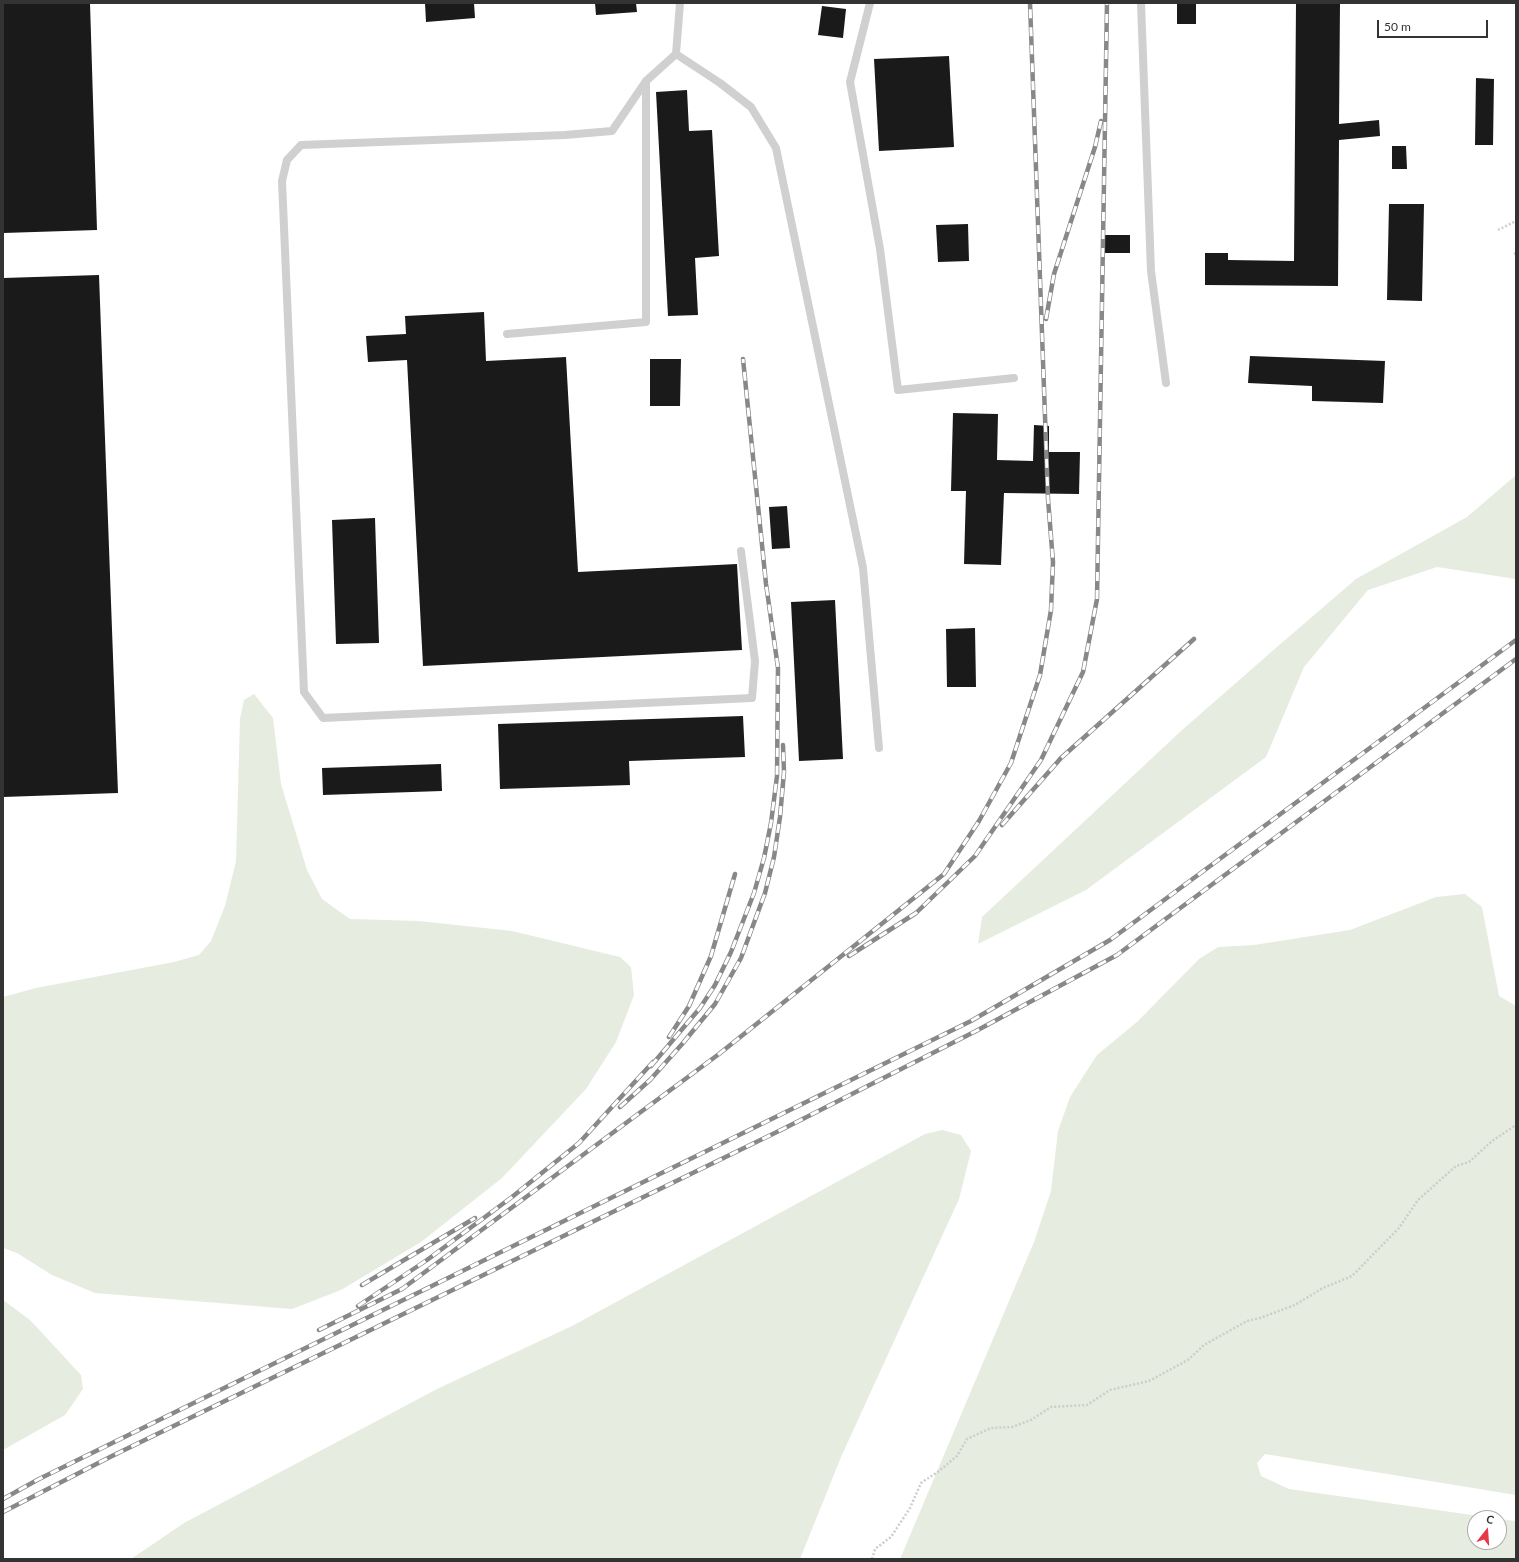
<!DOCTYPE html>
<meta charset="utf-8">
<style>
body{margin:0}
#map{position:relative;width:1519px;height:1562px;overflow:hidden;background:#fff;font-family:Lato,sans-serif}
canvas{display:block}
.frame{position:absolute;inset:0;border:4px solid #333;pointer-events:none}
.north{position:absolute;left:1467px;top:1510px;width:40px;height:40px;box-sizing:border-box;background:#fff;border:1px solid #adadad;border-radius:50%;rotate:17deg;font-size:11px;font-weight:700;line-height:16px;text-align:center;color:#333}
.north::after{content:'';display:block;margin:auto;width:14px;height:18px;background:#e63946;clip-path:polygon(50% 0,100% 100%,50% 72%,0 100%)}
.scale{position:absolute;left:1377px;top:20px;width:111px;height:18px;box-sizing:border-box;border:2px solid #333;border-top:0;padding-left:5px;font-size:12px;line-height:14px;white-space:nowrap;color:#333;-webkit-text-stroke:3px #fff;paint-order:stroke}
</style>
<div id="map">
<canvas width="1519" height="1562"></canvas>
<div class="frame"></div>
<div class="north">С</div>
<div class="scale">50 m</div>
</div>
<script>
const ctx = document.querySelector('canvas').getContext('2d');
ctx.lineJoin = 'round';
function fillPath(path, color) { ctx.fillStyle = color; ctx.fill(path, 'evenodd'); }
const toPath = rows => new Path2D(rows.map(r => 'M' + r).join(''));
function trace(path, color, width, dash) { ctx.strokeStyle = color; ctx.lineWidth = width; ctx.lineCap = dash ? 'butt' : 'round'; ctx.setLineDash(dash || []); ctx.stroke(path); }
fillPath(toPath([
 [1516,475,1516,579,1437,567,1368,590,1304,667,1266,757,1086,890,978,944,982,917,1181,731,1277,647,1356,579,1467,517],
 [254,694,273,718,281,784,307,870,322,899,350,919,419,921,512,931,620,957,631,967,634,995,616,1042,586,1089,502,1178,421,1242,341,1290,292,1309,95,1293,52,1275,17,1253,3,1248,3,997,36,988,174,962,199,955,211,941,225,906,236,861,240,719,244,700],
 [1465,894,1482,907,1499,996,1516,1006,1516,1495,1265,1454,1257,1463,1261,1476,1289,1489,1493,1518,1475,1518,1475,1542,1499,1542,1499,1519,1516,1521,1516,1559,900,1559,1034,1242,1051,1191,1058,1131,1070,1097,1097,1055,1137,1022,1199,959,1218,947,1254,945,1350,930,1436,897],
 [942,1130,961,1135,971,1151,959,1199,841,1457,800,1559,131,1559,184,1523,439,1388,572,1326,925,1134],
 [3,1300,30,1320,81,1375,83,1389,65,1415,3,1450]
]), '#e6ecdf');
fillPath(toPath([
 [3,3,90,3,97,230,3,233],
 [425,3,474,3,475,18,426,22],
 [595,3,636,3,637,12,596,15],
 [1177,3,1196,3,1196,24,1177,24],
 [1296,3,1340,3,1339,124,1379,120,1380,136,1339,140,1338,286,1205,285,1205,253,1228,253,1228,260,1294,261],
 [822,6,846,9,843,38,818,35],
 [949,56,954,147,879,151,874,59],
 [1476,78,1494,79,1493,145,1475,145],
 [687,90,689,131,712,130,719,256,695,258,698,315,668,316,656,92],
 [1392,146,1406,146,1407,169,1392,169],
 [1389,204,1424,204,1422,301,1387,300],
 [968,224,969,261,938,262,936,225],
 [1102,235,1130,235,1130,253,1102,253],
 [99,275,118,793,3,797,3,278],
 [484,312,486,361,566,357,578,572,737,564,742,650,423,666,407,360,368,362,366,336,406,334,405,316],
 [1250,356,1385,361,1383,403,1312,401,1312,386,1248,383],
 [650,359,681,359,680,406,650,406],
 [953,413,998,414,997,460,1033,461,1034,425,1049,426,1049,452,1080,452,1079,494,1004,493,1001,565,964,564,966,491,951,491],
 [787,506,790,548,772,549,769,507],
 [375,518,379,643,336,644,332,520],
 [835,600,843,759,799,761,791,602],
 [975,628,976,687,947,687,946,629],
 [743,716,745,757,629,761,630,785,500,789,498,724],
 [441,764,442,791,323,795,322,768]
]), '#1a1a1a');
trace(toPath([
 [1498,230,1516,221],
 [1514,254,1516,253],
 [872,1559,875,1549,891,1537,910,1508,921,1483,939,1471,957,1456,967,1439,991,1428,1012,1427,1031,1420,1051,1407,1087,1405,1110,1390,1149,1381,1188,1360,1204,1345,1247,1321,1260,1318,1295,1305,1323,1288,1352,1276,1399,1228,1418,1200,1456,1166,1469,1162,1492,1141,1516,1125]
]), '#cdcdcd', 2.5, [2, 2]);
trace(toPath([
 [680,3,676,54,646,81,612,131,565,135,301,145,287,160,282,181,304,692,323,718,752,698,755,661,741,551],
 [870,3,850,82,880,249,898,390,1014,378],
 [1141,3,1151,271,1166,383],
 [676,54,720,83,751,107,776,148,863,568,879,748],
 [507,334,646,322,646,81]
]), '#d0d0d0', 8);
const rail = toPath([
 [1046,319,1054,274,1095,147,1101,121],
 [1002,825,1061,758,1194,639],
 [849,956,916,913,975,856,1041,760,1083,672,1097,599,1107,3],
 [669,1037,689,1006,711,956,735,874],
 [651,1066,700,1008,715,985,731,952,754,893,764,858,771,823,777,776,778,668,766,584,743,359],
 [620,1107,650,1080,683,1043,715,1004,741,958,765,893,774,857,780,817,784,772,783,745],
 [362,1285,475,1218],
 [358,1306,427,1260,512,1197,579,1143,653,1062],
 [319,1330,402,1289,719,1054,944,874,979,821,1011,763,1040,675,1051,610,1053,562,1048,499,1030,3],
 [3,1499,39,1479,971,1021,1110,940,1516,640],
 [3,1512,112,1456,783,1129,976,1031,1117,955,1516,659]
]);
trace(rail, '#888', 4.5);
trace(rail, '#fff', 3, [9]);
</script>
